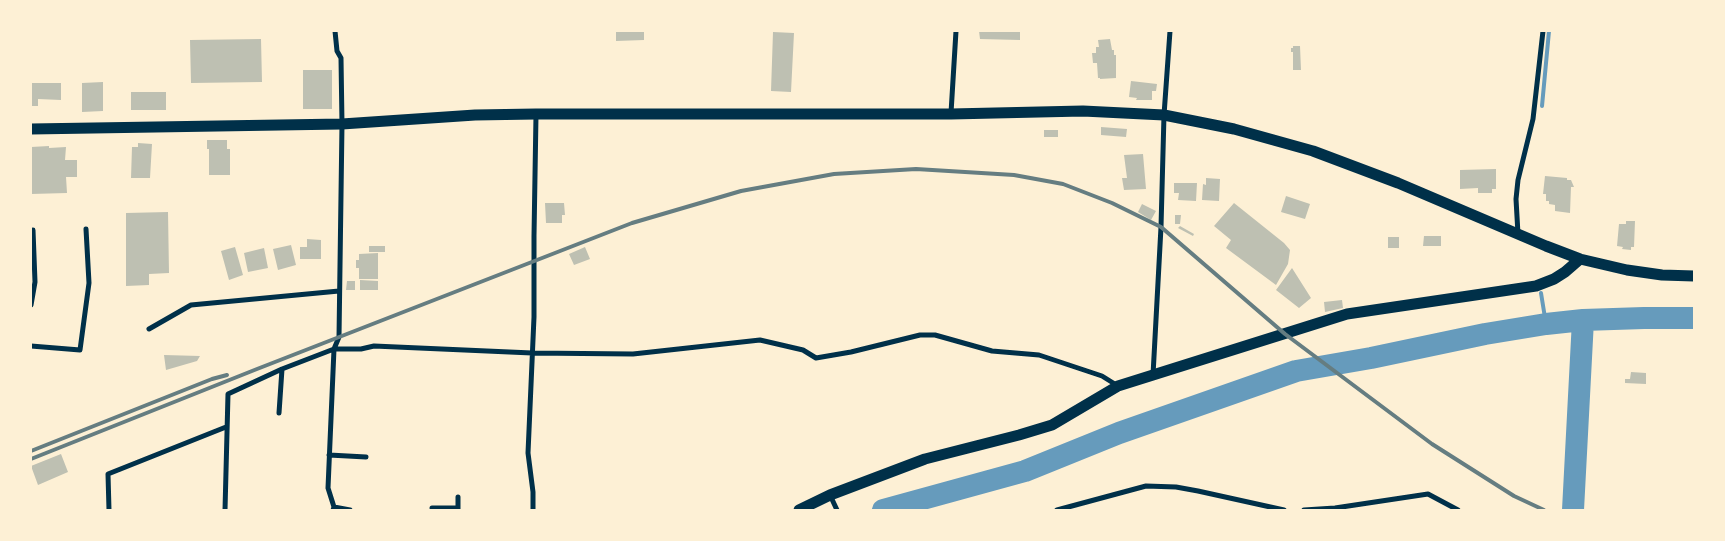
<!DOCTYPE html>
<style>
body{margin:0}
#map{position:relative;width:1725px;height:541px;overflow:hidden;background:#fdf0d5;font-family:"Varela Round",sans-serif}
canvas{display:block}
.frame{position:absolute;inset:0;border:32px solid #fdf0d5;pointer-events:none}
</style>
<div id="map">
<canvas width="1725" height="541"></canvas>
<div class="frame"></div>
</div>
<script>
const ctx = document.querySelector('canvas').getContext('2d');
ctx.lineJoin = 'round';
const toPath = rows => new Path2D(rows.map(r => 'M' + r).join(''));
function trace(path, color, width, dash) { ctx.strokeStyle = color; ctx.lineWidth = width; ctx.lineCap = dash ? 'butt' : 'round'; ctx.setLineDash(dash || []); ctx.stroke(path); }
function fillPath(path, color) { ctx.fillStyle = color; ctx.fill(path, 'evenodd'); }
trace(toPath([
 [1542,106,1549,31],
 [1541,293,1546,324]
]), '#669bbc', 4);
trace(toPath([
 [883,510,1025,471,1119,433,1296,371,1371,358,1485,334,1546,324,1583,320,1644,318,1694,318],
 [1573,510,1583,320]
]), '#669bbc', 22);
fillPath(toPath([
 [616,31,644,31,644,40,616,41],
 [979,31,1020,31,1020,40,980,39],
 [773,32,794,33,791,92,771,91],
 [261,39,262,82,191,83,190,40],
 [1110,39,1112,50,1114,50,1114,55,1116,55,1116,78,1100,79,1100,78,1098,78,1097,63,1093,63,1092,53,1096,53,1096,47,1099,47,1098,40],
 [1293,46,1300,46,1301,70,1293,70,1293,52,1291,52,1291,48,1293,48],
 [303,70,332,70,332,109,303,109],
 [1131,81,1157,84,1156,91,1152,91,1152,100,1136,100,1137,98,1129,97],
 [103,82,103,111,82,112,82,83],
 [31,83,61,83,61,100,38,99,38,106,31,106],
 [131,92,166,92,166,110,131,110],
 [1101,127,1127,129,1126,137,1101,135],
 [1044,130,1058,130,1058,137,1044,137],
 [207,140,227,140,227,149,230,149,230,175,209,175,209,149,207,149],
 [138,143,152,144,150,178,131,178,132,147,138,147],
 [49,146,49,148,66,147,65,160,77,160,77,177,66,177,67,193,31,194,31,147],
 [1143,154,1146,189,1124,190,1122,178,1127,178,1124,155],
 [1496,169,1496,189,1492,189,1492,193,1478,193,1478,188,1460,189,1460,170],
 [1545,176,1567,178,1567,180,1571,180,1574,187,1571,187,1570,213,1555,211,1555,205,1549,204,1549,201,1546,201,1546,194,1543,194],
 [1206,178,1220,179,1219,201,1202,200,1203,184,1206,185],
 [1174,183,1197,183,1196,201,1178,200,1179,193,1174,193],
 [1286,196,1310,204,1305,219,1281,212],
 [545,203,564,203,565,215,562,215,562,223,546,223],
 [1234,203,1284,243,1290,250,1288,264,1276,285,1226,248,1231,240,1214,226],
 [1142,204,1156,211,1151,220,1138,212],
 [168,212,169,273,149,274,149,285,126,286,126,213],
 [1175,215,1181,215,1180,224,1175,224],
 [1626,221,1635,221,1634,247,1631,247,1631,250,1622,249,1623,247,1617,246,1619,224,1626,224],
 [1180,226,1194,234,1193,236,1178,228],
 [1424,236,1441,236,1441,246,1423,246],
 [1388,237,1399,237,1399,248,1388,248],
 [307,239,321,240,321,259,300,259,300,247,307,247],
 [291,245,296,265,278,270,273,249],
 [369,246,385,246,385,252,369,252],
 [235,247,243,275,229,280,221,251],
 [585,247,590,259,574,265,569,254],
 [264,248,268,268,248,272,244,253],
 [378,253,378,279,359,279,359,268,356,268,356,260,359,260,359,254],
 [1292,268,1311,298,1299,308,1276,290],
 [360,280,378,281,378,290,360,290],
 [347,281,355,281,355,290,346,290],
 [1342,300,1343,308,1325,312,1324,302],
 [164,355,200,356,197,361,166,370],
 [1631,372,1646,373,1646,384,1625,383,1625,379,1630,379],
 [61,454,68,472,38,485,31,466]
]), '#bec0b2');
trace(toPath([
 [951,113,956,31],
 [1518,234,1516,199,1518,180,1533,119,1543,31],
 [31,305,35,282,33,230],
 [149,329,191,305,339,291],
 [31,346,80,350,89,283,86,229],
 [1153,375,1161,227,1164,115,1170,31],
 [279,413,282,369],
 [329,455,366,457],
 [830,495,837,510],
 [334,507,350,510],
 [432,508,458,508],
 [458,509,458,497],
 [109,510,108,474,226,427],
 [225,510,228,394,282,369,334,349,361,349,374,346,532,353,633,354,760,340,803,350,816,358,851,352,920,335,935,335,992,351,1039,355,1102,376,1118,386],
 [333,510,334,507,328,488,334,349,339,337,342,124,341,58,337,51,335,31],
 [533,510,533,492,528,453,534,317,534,236,536,115],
 [1057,510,1146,486,1176,487,1198,491,1284,510],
 [1304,510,1335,508,1428,494,1458,510]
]), '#003049', 5);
trace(toPath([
 [31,129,342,124,475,115,536,114,951,114,1083,111,1164,115,1234,129,1313,151,1398,183,1546,246,1580,259,1627,270,1662,275,1694,276],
 [799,510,830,495,925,459,1019,435,1052,425,1118,386,1347,314,1536,286,1554,279,1565,272,1580,259]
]), '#003049', 11);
trace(toPath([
 [31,451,212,379,227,375],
 [31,459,257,369,632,223,741,191,834,174,916,169,1014,175,1063,184,1112,203,1161,227,1285,334,1432,444,1514,496,1544,510]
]), '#657d81', 4);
</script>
